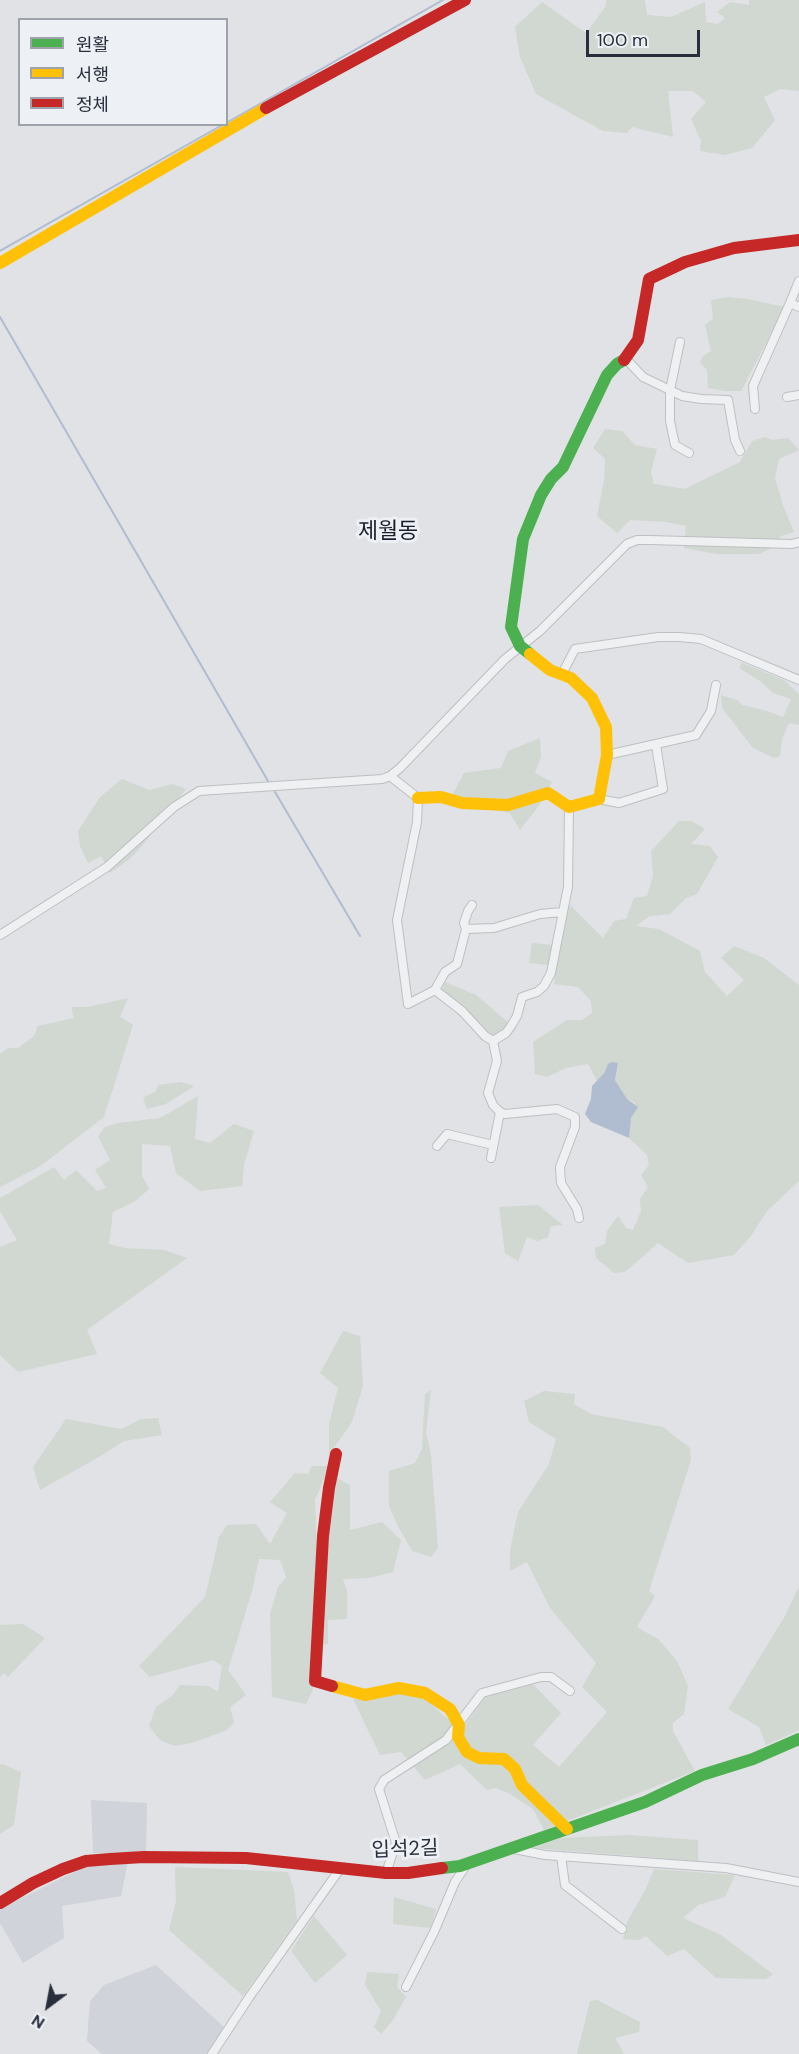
<!DOCTYPE html>
<meta charset="utf-8">
<style>
body{margin:0}
#map{position:relative;width:799px;height:2054px;overflow:hidden;background:#e0e2e5;font-family:"DM Sans","Noto Sans KR",sans-serif}
canvas{display:block}
.legend{position:absolute;left:18px;top:18px;width:210px;height:108px;box-sizing:border-box;background:#edf0f4;border:2px solid #9ea2aa;margin:0;padding:8px 10px;list-style:none;font-size:18px;color:#282e3c}
.legend li{display:flex;align-items:center;gap:12px;height:30px}
.legend b{width:30px;border:2px solid #9ea2aa}
.north{position:absolute;left:18px;top:1976px;width:60px;height:60px;-webkit-text-stroke:4px #edf0f4;paint-order:stroke;rotate:212deg;font-size:16px;font-weight:700;line-height:24px;text-align:center;color:#282e3c}
.north::after{content:'';display:block;margin:auto;width:21px;height:27px;background:#282e3c;clip-path:polygon(50% 0,100% 100%,50% 72%,0 100%)}
.scale{position:absolute;left:586px;top:30px;width:114px;height:27px;box-sizing:border-box;border:3px solid #282e3c;border-top:0;padding-left:8px;font-size:18px;line-height:21px;white-space:nowrap;color:#282e3c;-webkit-text-stroke:4px #edf0f4;paint-order:stroke}
</style>
<div id="map">
<canvas width="799" height="2054"></canvas>
<ul class="legend">
<li><b style="height:8px;background:#4caf50"></b>원활</li>
<li><b style="height:8px;background:#ffc107"></b>서행</li>
<li><b style="height:8px;background:#c62828"></b>정체</li>
</ul>
<div class="north">N</div>
<div class="scale">100 m</div>
</div>
<script>
const ctx = document.querySelector('canvas').getContext('2d');
ctx.lineJoin = 'round';
function fillPath(path, color) { ctx.fillStyle = color; ctx.fill(path, 'evenodd'); }
const toPath = rows => new Path2D(rows.map(r => 'M' + r).join(''));
function trace(path, color, width, dash) { ctx.strokeStyle = color; ctx.lineWidth = width; ctx.lineCap = dash ? 'butt' : 'round'; ctx.setLineDash(dash || []); ctx.stroke(path); }
function write(font, color, halo, rows, align = 'center') {
  ctx.font = font + ' "DM Sans","Noto Sans KR",sans-serif'; ctx.lineWidth = 6; ctx.setLineDash([]); ctx.textBaseline = 'middle'; ctx.strokeStyle = halo; ctx.fillStyle = color; for (const [text, x, y, turn = 0] of rows) {
    ctx.save(); ctx.translate(x, y); ctx.rotate((+turn || 0) * Math.PI / 180); ctx.textAlign = isNaN(turn) ? turn : align; if (halo) ctx.strokeText(text, 0, 0); ctx.fillText(text, 0, 0); ctx.restore();
  }
}
fillPath(toPath([
 [91,1800,147,1803,146,1853,93,1853],
 [128,1861,121,1896,62,1906,64,1938,23,1963,0,1923,0,1909,76,1871,93,1865],
 [156,1965,224,2027,209,2054,102,2054,87,2041,90,2001,104,1985]
]), '#d0d3d9');
fillPath(toPath([
 [606,0,645,0,647,15,671,17,705,2,706,22,718,24,725,18,717,12,730,2,749,5,749,0,799,0,799,91,780,89,764,97,775,120,752,148,725,155,700,151,701,141,691,119,706,102,693,91,668,91,673,137,632,127,627,133,603,131,536,94,520,57,515,27,542,2,586,33,606,6],
 [729,297,748,299,785,307,741,391,724,391,708,388,707,370,700,362,703,356,711,351,705,325,713,319,711,300],
 [605,429,622,431,635,445,657,449,651,472,654,484,685,489,740,462,752,441,765,437,773,440,788,438,799,450,779,459,775,478,783,505,794,532,781,536,772,548,759,554,716,554,684,548,686,526,666,522,630,520,617,533,597,516,604,480,605,459,593,448],
 [742,663,784,680,799,694,799,725,789,723,782,739,780,756,774,758,753,748,722,708,721,695,737,700,743,705,767,711,783,717,791,699,773,693,760,681,739,668],
 [540,738,541,757,535,773,552,782,538,807,520,830,510,813,482,808,453,794,464,773,501,768,508,751],
 [122,779,149,790,173,784,186,789,146,841,131,858,110,873,101,856,88,863,80,846,78,831,100,797],
 [679,821,691,821,705,829,691,844,710,846,718,857,697,894,686,898,670,914,650,916,636,926,659,929,700,951,705,972,727,996,744,980,721,958,734,946,764,958,799,985,799,1181,767,1211,751,1236,734,1255,688,1263,658,1243,625,1272,614,1273,596,1258,595,1248,605,1244,607,1231,618,1216,626,1228,633,1230,641,1211,640,1199,648,1187,641,1175,649,1165,647,1155,629,1138,629,1127,635,1103,627,1099,615,1080,618,1063,605,1072,597,1081,588,1064,566,1068,547,1077,535,1074,533,1042,567,1020,582,1020,592,1013,591,1001,578,987,554,984,558,952,570,905,603,938,614,921,626,919,634,898,647,896,653,876,651,851],
 [532,943,552,945,548,965,529,963],
 [445,982,476,995,516,1029,490,1045,440,997],
 [128,998,120,1017,133,1025,104,1117,39,1167,0,1187,0,1054,8,1048,18,1048,34,1036,38,1026,74,1018,71,1007,88,1007],
 [181,1082,194,1086,166,1104,147,1109,143,1098,156,1091,158,1085],
 [198,1096,195,1139,210,1143,234,1124,254,1131,244,1165,242,1186,200,1191,176,1173,170,1146,142,1144,142,1175,149,1189,134,1202,113,1212,109,1244,124,1248,164,1250,187,1258,87,1330,97,1354,18,1372,0,1355,0,1247,17,1240,0,1211,0,1198,54,1167,64,1180,76,1170,97,1191,106,1188,95,1170,110,1160,98,1136,105,1127,118,1123,160,1118],
 [538,1205,563,1225,551,1226,548,1237,537,1241,527,1237,518,1261,505,1253,499,1207],
 [343,1331,360,1336,363,1386,352,1422,329,1455,329,1424,338,1388,320,1373],
 [431,1390,426,1432,431,1455,438,1548,431,1557,412,1551,398,1526,389,1506,389,1471,415,1463,422,1449,425,1394],
 [544,1391,575,1394,574,1404,591,1414,663,1427,690,1448,691,1460,649,1591,655,1596,637,1627,658,1639,677,1661,688,1686,684,1714,673,1723,673,1731,695,1771,544,1830,533,1809,510,1794,496,1788,487,1790,460,1764,425,1780,401,1752,380,1755,353,1699,377,1698,401,1691,423,1696,444,1716,463,1728,485,1697,533,1684,561,1713,533,1745,559,1767,607,1712,582,1687,596,1663,550,1608,527,1562,510,1571,510,1550,518,1512,549,1464,556,1439,529,1422,524,1401],
 [158,1418,162,1435,124,1441,99,1457,40,1490,33,1467,66,1419,121,1429,141,1419],
 [312,1466,329,1466,315,1500,317,1552,313,1689,306,1704,272,1697,270,1614,278,1587,286,1577,280,1560,259,1559,252,1591,228,1670,246,1695,230,1707,234,1722,227,1730,192,1743,174,1746,160,1740,149,1726,156,1707,172,1696,180,1685,208,1686,218,1692,222,1666,213,1660,150,1677,139,1666,205,1597,219,1537,227,1525,256,1524,270,1544,287,1513,270,1502,295,1473,308,1474],
 [337,1478,350,1485,350,1530,382,1522,401,1540,393,1572,369,1578,343,1579,347,1591,347,1619,328,1620,328,1644,320,1645,329,1535],
 [799,1586,799,1730,766,1745,759,1727,728,1709,785,1616],
 [23,1624,45,1638,8,1677,4,1673,0,1677,0,1625],
 [2,1764,21,1772,14,1825,0,1834,0,1765],
 [629,1835,698,1840,698,1861,533,1848,561,1838],
 [175,1867,288,1872,294,1890,297,1920,243,1996,169,1930,176,1901],
 [654,1869,735,1875,725,1897,698,1905,683,1918,721,1935,773,1974,766,1979,716,1978,684,1949,667,1956,646,1936,639,1940,623,1939,627,1922,645,1890],
 [394,1897,436,1909,431,1928,393,1924],
 [314,1916,347,1955,315,1983,291,1951],
 [367,1972,399,1974,397,1987,406,1997,393,2020,381,2034,374,2027,381,2011,365,1985],
 [597,2000,640,2022,639,2032,615,2038,624,2054,577,2054,590,2001]
]), '#d0d8d1');
fillPath(toPath([
 [612,1062,618,1063,615,1080,627,1099,638,1107,631,1118,629,1138,591,1122,585,1114,591,1099,592,1086,605,1072,608,1064]
]), '#b0bccf');
trace(toPath([
 [226,123,443,0],
 [0,251,224,124],
 [0,317,268,781],
 [275,792,360,936]
]), '#b0bccf', 2);
const street = toPath([
 [799,281,790,303,799,307],
 [680,342,670,390,670,421,675,445,689,453],
 [626,359,643,377,682,396,701,399,728,400,735,440,740,451],
 [787,397,799,395],
 [755,409,753,386,790,303],
 [562,674,575,649,658,637,679,637,701,639,799,680],
 [607,755,696,735,711,711,716,685],
 [390,776,418,798,417,822,397,920,408,1004,435,990,445,972,457,964,466,929,464,923,468,911,472,905],
 [599,799,619,803,663,789,656,745],
 [466,929,494,928,540,914,563,912,568,887,569,807],
 [0,935,107,867,174,807,199,791,382,779,390,776,400,768,505,659,540,631,627,544,637,540,650,540,792,544,799,542],
 [435,990,462,1011,485,1036,493,1041,497,1061,488,1093,493,1105,500,1112,505,1114,557,1109,575,1117,575,1127,560,1167,561,1183,577,1209,579,1218],
 [493,1041,506,1033,511,1026,517,1016,522,997,537,992,544,986,551,973,563,912],
 [437,1146,447,1134,493,1145],
 [491,1158,500,1112],
 [514,1849,545,1855,726,1868,799,1882],
 [561,1856,565,1885,622,1929],
 [386,1873,396,1843,379,1789,384,1780,446,1740,482,1693,541,1677,551,1677,570,1691],
 [406,1987,434,1932,455,1882,467,1864],
 [212,2054,250,1996,340,1869]
]);
trace(street, '#bdbfc2', 10);
trace(street, '#eff0f1', 8);
trace(toPath([
 [530,654,520,646,511,627,523,539,541,495,551,479,563,467,607,375,617,364,624,360],
 [442,1868,460,1866,645,1802,702,1775,753,1759,799,1739]
]), '#4caf50', 12);
trace(toPath([
 [0,263,266,108],
 [418,798,441,797,462,803,508,805,548,793,569,807,599,799,607,755,606,727,592,698,571,678,550,670,530,654],
 [332,1686,365,1695,399,1688,425,1693,450,1709,459,1725,458,1737,467,1752,479,1758,504,1759,515,1769,522,1785,567,1829]
]), '#ffc107', 12);
trace(toPath([
 [266,108,465,0],
 [624,360,638,340,649,279,685,262,734,248,799,240],
 [332,1686,315,1681,323,1536,329,1488,336,1454],
 [0,1903,33,1883,63,1869,86,1861,110,1859,144,1857,246,1858,386,1873,408,1873,442,1868]
]), '#c62828', 12);
write('20px', '#282e3c', '#edf0f4', [
 ["입석2길",405,1850,-2]
]);
write('22px', '#1b1f2d', '#edf0f4', [
 ["제월동",388,532]
]);
</script>
